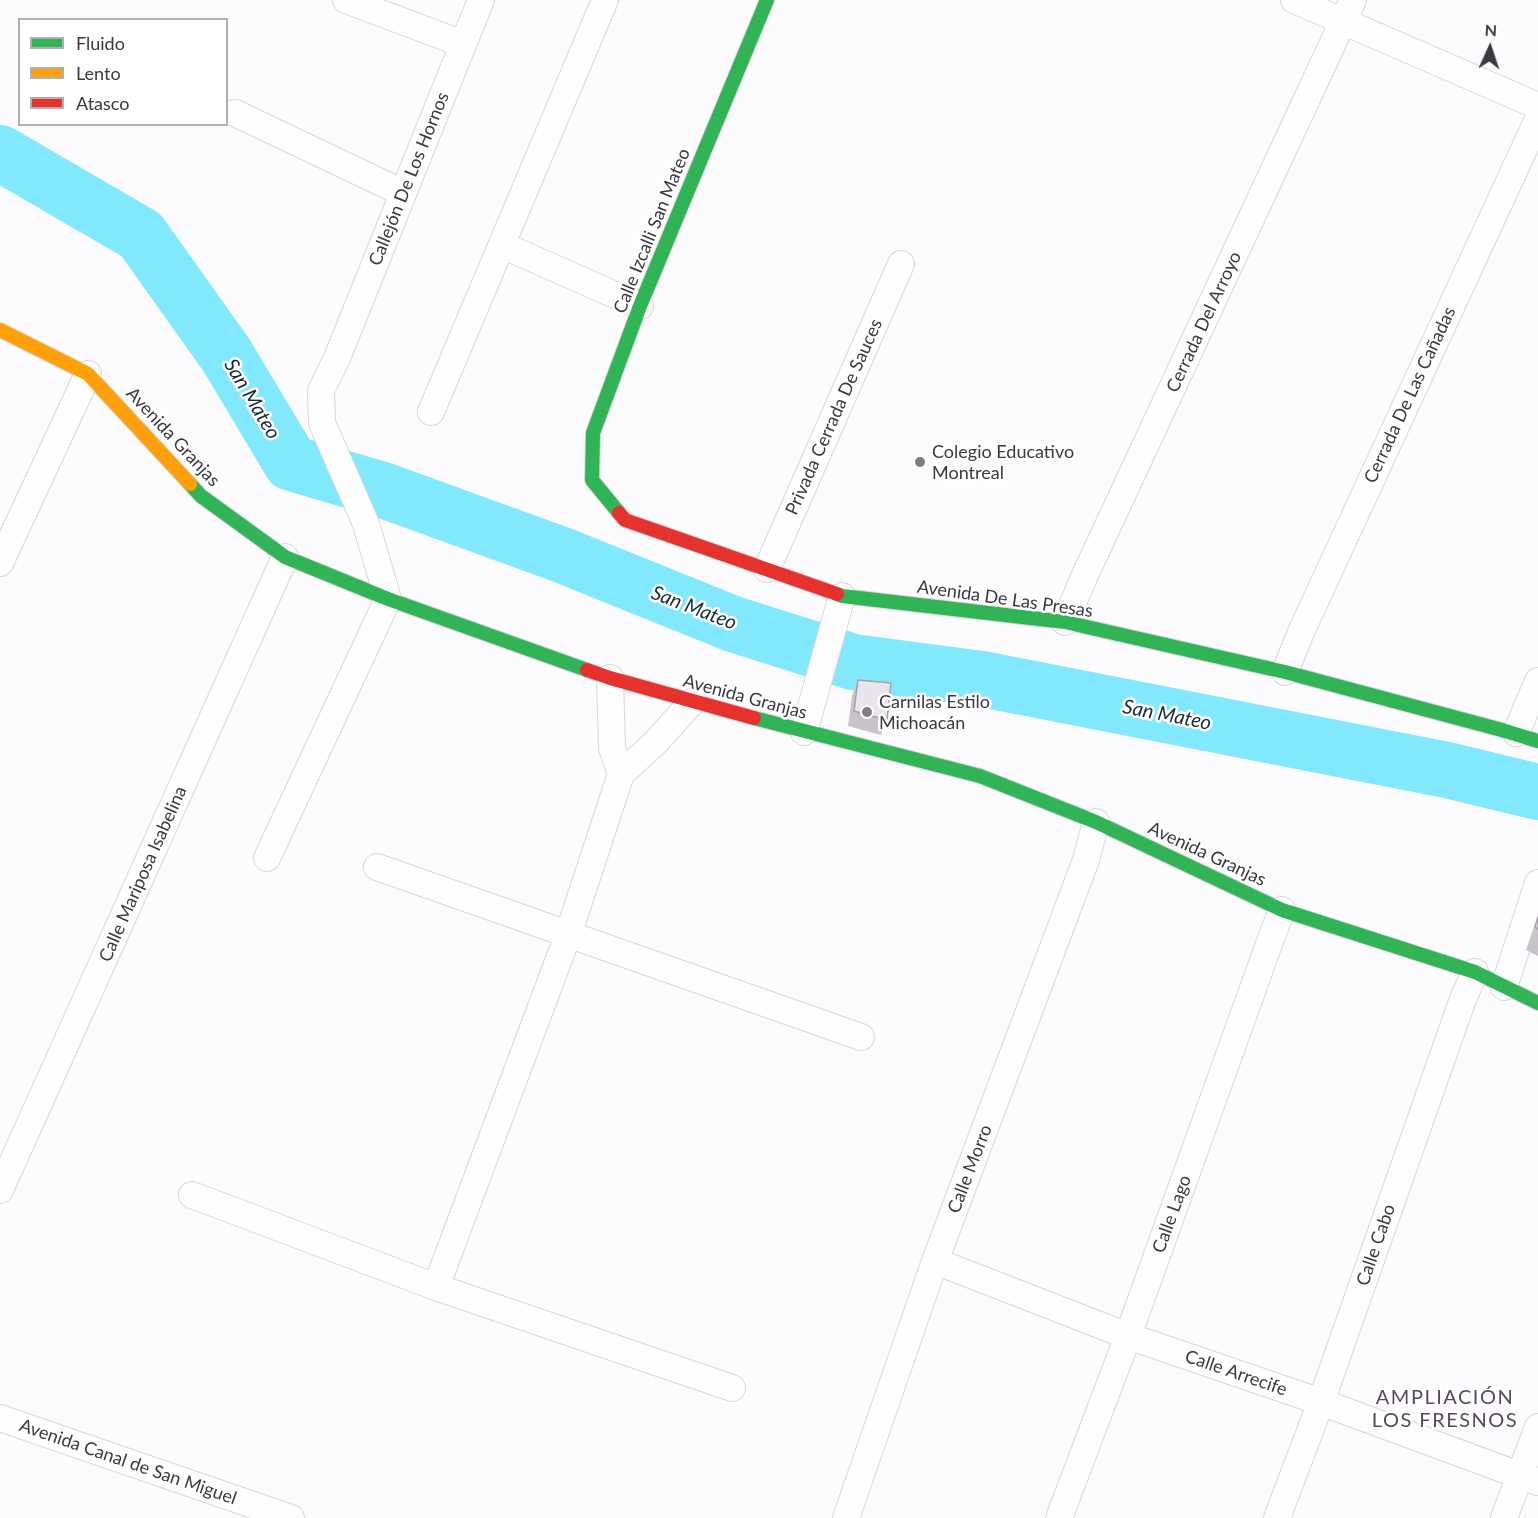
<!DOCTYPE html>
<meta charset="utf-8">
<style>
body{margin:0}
#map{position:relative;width:1538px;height:1518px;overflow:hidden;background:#fcfbfd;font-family:Lato,sans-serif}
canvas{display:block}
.legend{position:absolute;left:18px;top:18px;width:210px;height:108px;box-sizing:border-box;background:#fff;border:2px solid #b1afb2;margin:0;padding:8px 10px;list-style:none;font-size:18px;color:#3d373f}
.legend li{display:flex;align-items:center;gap:12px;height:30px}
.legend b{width:30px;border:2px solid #b1afb2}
.north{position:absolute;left:1460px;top:18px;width:60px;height:60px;-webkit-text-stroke:4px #fff;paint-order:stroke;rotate:3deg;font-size:16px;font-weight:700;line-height:24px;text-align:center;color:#3d373f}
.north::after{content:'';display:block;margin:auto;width:21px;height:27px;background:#3d373f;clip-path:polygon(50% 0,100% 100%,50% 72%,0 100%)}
</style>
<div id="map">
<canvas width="1538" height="1518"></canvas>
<ul class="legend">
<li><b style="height:8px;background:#30b455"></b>Fluido</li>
<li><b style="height:8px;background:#ff9f0a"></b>Lento</li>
<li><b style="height:8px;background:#e5322d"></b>Atasco</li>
</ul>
<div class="north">N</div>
</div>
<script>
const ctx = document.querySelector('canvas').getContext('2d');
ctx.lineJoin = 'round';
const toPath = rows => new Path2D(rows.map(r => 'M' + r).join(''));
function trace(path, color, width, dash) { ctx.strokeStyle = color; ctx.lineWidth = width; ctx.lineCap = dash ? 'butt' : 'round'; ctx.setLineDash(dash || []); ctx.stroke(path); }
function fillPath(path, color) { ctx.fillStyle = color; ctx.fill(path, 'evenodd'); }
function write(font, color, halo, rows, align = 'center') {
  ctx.font = font + ' Lato,sans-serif'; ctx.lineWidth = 5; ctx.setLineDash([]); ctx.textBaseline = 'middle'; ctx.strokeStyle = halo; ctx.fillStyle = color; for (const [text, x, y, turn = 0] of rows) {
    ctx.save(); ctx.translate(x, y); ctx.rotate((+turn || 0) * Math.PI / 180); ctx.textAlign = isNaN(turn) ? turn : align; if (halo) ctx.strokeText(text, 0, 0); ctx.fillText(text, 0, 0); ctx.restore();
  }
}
trace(toPath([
 [0,153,141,235,227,356,291,463,383,490,562,555,733,624,853,662,982,679,1447,770,1538,792]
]), '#82e8fe', 56);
const street = toPath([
 [346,0,463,44],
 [1294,0,1538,106],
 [235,113,403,193],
 [502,245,640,306],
 [431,412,605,0],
 [0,563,88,374],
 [767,569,901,264],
 [1065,622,1085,575,1353,0],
 [1285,672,1301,632,1538,119],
 [610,678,612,748,621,774],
 [804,732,842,596],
 [1516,733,1538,681],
 [267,858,388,599,366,524,322,423,321,391,337,358,481,0],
 [377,867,861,1037],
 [1504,987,1538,883],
 [0,1190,285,557],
 [192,1195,436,1287,732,1388],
 [935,1261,1128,1336,1321,1402,1538,1482],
 [436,1287,568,935,621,774,655,743,693,701],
 [0,1418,291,1518],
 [846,1518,935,1261,1086,860,1096,822],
 [1059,1518,1128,1336,1269,944,1282,910],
 [1277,1518,1321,1402,1463,999,1475,972],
 [1504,1518,1538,1427]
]);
const fast = toPath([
 [190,484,201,496,285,557,388,599,587,670],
 [619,513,592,480,593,433,640,306,767,0],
 [837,594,842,596,1065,622,1285,672,1502,730,1538,741],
 [754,718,980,776,1096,822,1282,910,1475,972,1538,1003]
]);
const slow = toPath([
 [0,330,88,374,190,484]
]);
const jam = toPath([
 [619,513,625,520,837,594],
 [587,670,610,678,754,718]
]);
trace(street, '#dad6db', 28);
trace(fast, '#dad6db', 16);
trace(slow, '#dad6db', 16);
trace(jam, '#dad6db', 16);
trace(street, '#fffeff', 26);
trace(fast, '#30b455', 14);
trace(slow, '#ff9f0a', 14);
trace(jam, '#e5322d', 14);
fillPath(toPath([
 [858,680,887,720,881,735,848,726,852,696],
 [1538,915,1538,956,1526,950]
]), '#c9c4cb');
const building = toPath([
 [858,680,891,683,887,720,854,711,858,680],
 [1538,917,1538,929,1535,927,1538,917]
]);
fillPath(building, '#eae4ec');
trace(building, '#a4a0a5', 1.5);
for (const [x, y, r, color] of [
 [920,462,6,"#807c82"],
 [867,712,6,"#807c82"]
]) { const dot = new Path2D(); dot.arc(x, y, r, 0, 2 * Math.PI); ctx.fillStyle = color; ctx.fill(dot); trace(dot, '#fff', 2); }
write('18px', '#3d373f', '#fff', [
 ["Callejón De Los Hornos",409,179,-68],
 ["Calle Izcalli San Mateo",652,231,-68],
 ["Cerrada Del Arroyo",1204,322,-65],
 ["Cerrada De Las Cañadas",1410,395,-65],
 ["Privada Cerrada De Sauces",834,417,-66],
 ["Avenida Granjas",173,437,47],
 ["Avenida De Las Presas",1005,599,8],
 ["Avenida Granjas",745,697,15],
 ["Avenida Granjas",1207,854,25],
 ["Calle Mariposa Isabelina",143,874,-66],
 ["Calle Morro",970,1169,-69],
 ["Calle Lago",1172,1214,-70],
 ["Calle Cabo",1376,1245,-71],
 ["Calle Arrecife",1236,1373,19],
 ["Avenida Canal de San Miguel",128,1462,19]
]);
write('18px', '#3d373f', '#fff', [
 ["Colegio Educativo",932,452],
 ["Montreal",932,473],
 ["Carnilas Estilo",879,702],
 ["Michoacán",879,723]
], 'left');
write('italic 20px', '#162e33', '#fff', [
 ["San Mateo",252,399,59],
 ["San Mateo",694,608,21],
 ["San Mateo",1167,715,11]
]);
ctx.letterSpacing = '1.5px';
write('20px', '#584a5b', '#fff', [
 ["AMPLIACIÓN",1445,1398],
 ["LOS FRESNOS",1445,1421]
]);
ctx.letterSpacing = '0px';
</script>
